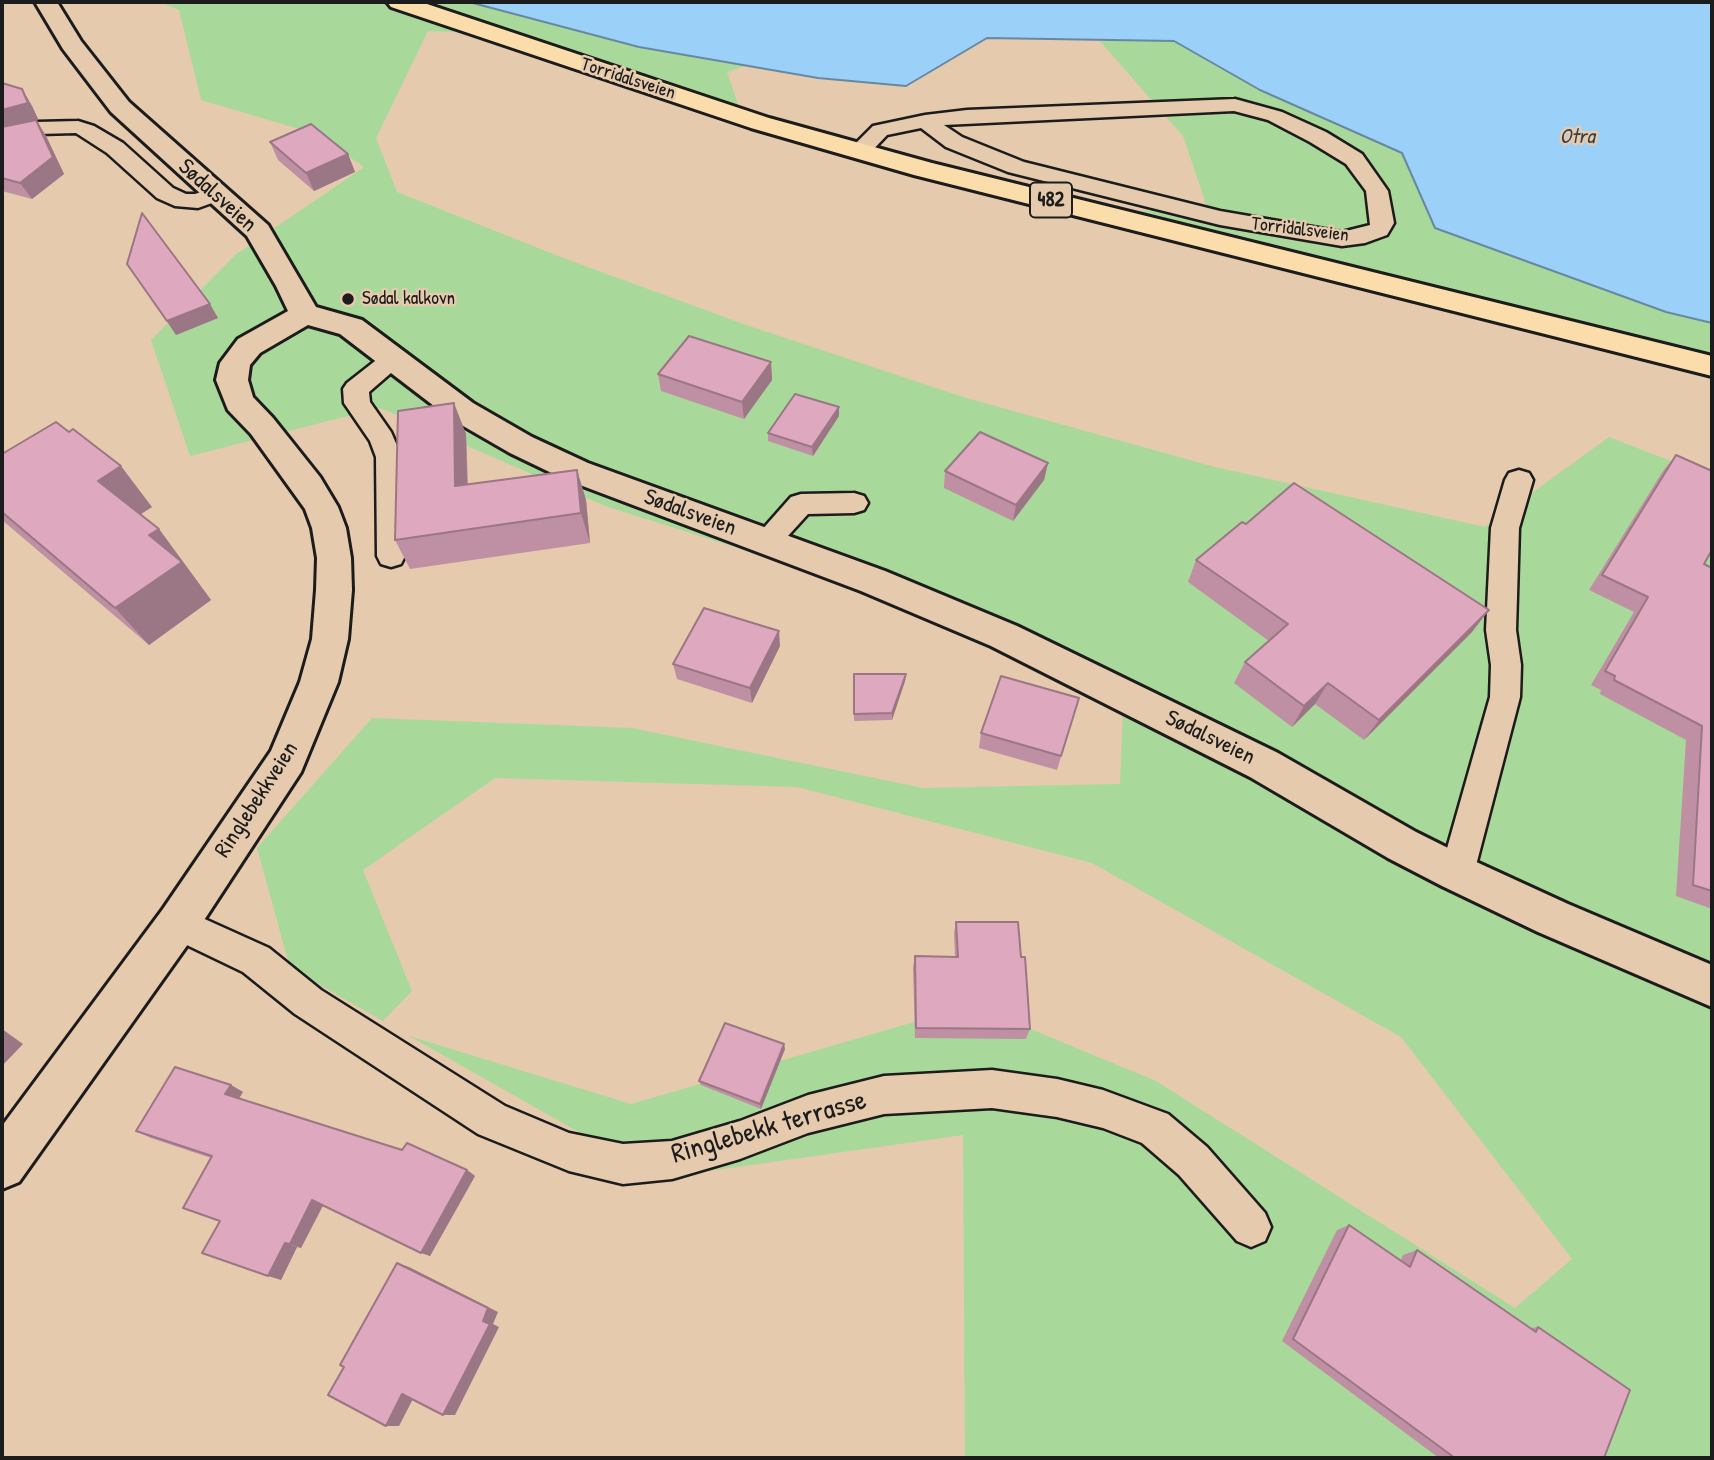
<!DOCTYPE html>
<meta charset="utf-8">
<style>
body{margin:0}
#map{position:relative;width:1714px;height:1460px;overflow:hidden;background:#e5caad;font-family:"Patrick Hand",sans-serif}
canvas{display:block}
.frame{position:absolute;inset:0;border:4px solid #1c1c1c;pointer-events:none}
</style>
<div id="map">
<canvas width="1714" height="1460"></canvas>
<div class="frame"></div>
</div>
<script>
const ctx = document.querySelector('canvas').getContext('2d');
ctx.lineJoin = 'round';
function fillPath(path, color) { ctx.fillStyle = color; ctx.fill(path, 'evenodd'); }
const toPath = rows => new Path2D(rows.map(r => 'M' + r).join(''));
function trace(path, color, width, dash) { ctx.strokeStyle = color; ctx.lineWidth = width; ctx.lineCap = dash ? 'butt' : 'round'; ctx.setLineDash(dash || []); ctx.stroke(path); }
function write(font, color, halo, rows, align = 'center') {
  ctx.font = font + ' "Patrick Hand",sans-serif'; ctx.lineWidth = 5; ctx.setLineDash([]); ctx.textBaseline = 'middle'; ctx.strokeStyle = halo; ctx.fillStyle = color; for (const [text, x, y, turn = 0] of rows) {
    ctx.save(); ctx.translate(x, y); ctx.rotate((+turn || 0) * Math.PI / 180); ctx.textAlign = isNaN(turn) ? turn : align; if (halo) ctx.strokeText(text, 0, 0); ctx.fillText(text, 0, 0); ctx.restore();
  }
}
fillPath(toPath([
 [159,2,469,2,639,47,745,66,727,72,740,110,918,167,1108,213,1207,207,1183,136,1099,40,1174,41,1260,90,1402,153,1435,228,1666,312,1712,323,1712,367,868,157,473,33,428,31,376,138,397,192,566,259,749,326,963,397,1215,467,1485,527,1609,437,1712,477,1712,1458,965,1458,963,1135,660,1178,409,1036,631,1104,973,1005,1156,1081,1515,1308,1572,1259,1401,1037,1092,863,797,787,495,778,363,870,412,991,383,1021,290,968,257,848,372,718,632,728,923,788,1120,784,1123,710,880,593,605,506,380,408,190,456,151,340,235,255,364,167,316,134,201,100,179,10]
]), '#a9d99a');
const water = toPath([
 [469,2,1712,2,1712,323,1666,312,1435,228,1402,153,1260,90,1174,41,987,38,906,86,818,78,639,47,469,2]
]);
fillPath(water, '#9bd0f9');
trace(water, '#6888a1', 2);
const lane = toPath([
 [1235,99,1282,112,1326,132,1362,154,1388,191,1394,223,1387,235,1365,243,1342,246,1220,225,1008,172,946,147,921,128,887,135,868,155,860,156,852,155,849,150,873,126,925,115,967,110,1235,99],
 [1234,111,1268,120,1310,142,1346,164,1366,191,1370,225,1342,232,1220,211,1024,162,962,137,944,125,1234,111],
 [78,121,94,126,123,143,173,188,186,194,195,194,215,187,223,189,226,194,223,199,198,208,175,206,157,198,107,153,76,133,39,134,2,145,2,132,37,122,78,121],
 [393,352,402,354,406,360,369,392,370,402,391,432,402,457,405,556,401,564,391,567,381,564,377,556,376,457,370,441,344,403,343,389,347,383,384,354,393,352],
 [1519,470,1529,473,1533,480,1519,528,1516,630,1521,665,1520,697,1474,873,1469,884,1457,889,1445,884,1440,873,1490,697,1491,665,1486,630,1491,528,1505,480,1509,473,1519,470],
 [854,493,864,496,868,503,864,510,854,513,808,514,777,548,767,551,757,548,753,540,791,497,801,494,854,493],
 [178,907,269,948,321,990,505,1106,569,1133,623,1144,672,1141,740,1121,808,1095,884,1076,992,1070,1057,1079,1103,1090,1168,1114,1207,1147,1265,1213,1271,1227,1265,1241,1251,1247,1237,1241,1179,1175,1142,1143,1103,1128,1057,1117,992,1108,884,1114,808,1133,740,1159,672,1179,623,1184,569,1171,478,1134,295,1014,243,972,166,935,161,923,166,911,178,907]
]);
const street = toPath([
 [35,2,57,2,81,41,129,102,268,225,316,307,362,320,473,403,532,437,588,463,885,571,1017,626,1278,753,1416,832,1472,860,1568,904,1712,965,1712,1007,1538,932,1442,886,1388,858,1250,777,991,646,861,591,564,479,510,453,451,419,340,334,308,325,260,353,250,365,248,380,253,397,273,418,320,477,338,507,346,528,351,558,352,590,348,639,338,682,301,772,193,937,19,1182,2,1189,2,1126,163,909,271,751,300,682,312,639,316,590,317,558,312,528,305,509,251,434,228,410,216,380,220,363,238,339,288,311,276,286,247,236,111,112,63,49,35,2]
]);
const primary = toPath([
 [387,2,421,2,769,118,932,163,1712,356,1712,376,914,175,751,128,391,7,387,2]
]);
trace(lane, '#1c1c1c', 5);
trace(street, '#1c1c1c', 6);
trace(primary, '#1c1c1c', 6);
fillPath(lane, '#e5caad');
fillPath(street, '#e5caad');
fillPath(primary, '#fbdcab');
fillPath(toPath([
 [2,83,22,89,32,106,38,119,36,120,46,136,64,174,32,199,2,191],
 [270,142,348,154,355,172,314,191,278,160],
 [127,264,218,318,176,335],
 [771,362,772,380,744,419,661,391,658,374],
 [839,416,813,456,768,441,768,433],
 [466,434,468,485,577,470,586,500,590,543,410,569,395,540],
 [2,454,152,507,140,514,159,529,211,600,149,645,2,520],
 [1676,455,1704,564,1712,568,1712,909,1676,896,1686,740,1600,694,1601,690,1591,685,1634,612,1589,590,1663,471],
 [1048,463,1044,480,1013,521,944,488,945,471],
 [1196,560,1472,632,1364,740,1315,704,1292,727,1234,683,1245,662,1269,641,1188,582],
 [780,646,752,703,677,679,673,664],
 [854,674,906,674,905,681,892,720,854,721],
 [1079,698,1057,770,979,748,981,733],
 [956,922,1021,957,1030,1029,1026,1039,915,1038,913,967,915,956,955,957,954,933],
 [785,1049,761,1109,701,1085,699,1081],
 [231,1085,243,1092,239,1098,467,1170,475,1176,430,1256,323,1206,301,1248,297,1247,281,1280,220,1221,211,1158,151,1138,136,1131],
 [1349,1225,1401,1260,1403,1255,1417,1250,1531,1328,1538,1327,1604,1458,1439,1458,1282,1341,1337,1230]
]), '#bf90a3');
fillPath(toPath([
 [22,89,32,106,38,119,36,120,46,136,64,174,32,199,20,183,2,130,2,110],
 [348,154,355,172,314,191,306,173],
 [210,304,218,318,176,335,167,321],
 [771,362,772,380,744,419,742,402],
 [454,403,466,434,468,517,455,486],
 [839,407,839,416,813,456,812,447],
 [1048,463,1044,480,1013,521,1016,505],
 [121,466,152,507,130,521,98,481],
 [577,470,586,500,590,543,581,513],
 [159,529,211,600,149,645,115,608,149,535],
 [1489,610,1472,632,1364,740,1379,720],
 [779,631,780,646,752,703,750,688],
 [906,674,905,681,892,720,892,713],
 [1328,683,1315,704,1292,727,1304,706],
 [2,1029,23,1044,2,1066],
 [784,1044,785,1049,761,1109,760,1104],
 [231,1085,243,1092,238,1100,225,1094],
 [467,1170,475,1176,430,1256,421,1253],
 [312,1200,323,1205,301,1248,290,1244],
 [285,1243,297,1247,281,1280,268,1276],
 [397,1263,409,1267,498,1312,493,1324,499,1327,455,1415,443,1415],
 [402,1394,415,1395,399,1426,386,1426]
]), '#9b7685');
const building = toPath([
 [2,83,22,89,28,103,2,110,2,83],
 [36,120,53,157,20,183,2,178,2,127,36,120],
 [311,124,348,154,306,173,270,142,311,124],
 [142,213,210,304,167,321,127,264,142,213],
 [689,336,771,362,742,402,658,374,689,336],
 [795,394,839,407,812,447,768,433,795,394],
 [454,403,455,486,577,470,581,513,395,540,398,411,454,403],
 [56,422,69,432,73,429,121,466,98,481,159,529,149,535,182,562,115,608,2,512,2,454,56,422],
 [980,432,1048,463,1016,505,945,471,980,432],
 [1676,455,1712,471,1712,550,1704,564,1712,568,1712,891,1693,885,1702,726,1614,680,1615,676,1605,671,1648,597,1602,575,1676,455],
 [1294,483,1489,610,1379,720,1328,683,1304,706,1245,662,1288,624,1196,560,1242,522,1246,524,1294,483],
 [704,608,779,631,750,688,673,664,704,608],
 [854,674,906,674,892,713,854,714,854,674],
 [1001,676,1079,698,1061,756,981,733,1001,676],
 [956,922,1018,922,1021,957,1025,957,1030,1029,916,1028,915,956,958,957,956,922],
 [725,1023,784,1044,760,1104,699,1081,725,1023],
 [175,1067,231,1085,225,1094,402,1150,407,1143,467,1170,421,1253,312,1200,290,1244,285,1243,268,1276,202,1253,220,1221,183,1208,212,1156,136,1131,175,1067],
 [1349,1225,1410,1267,1417,1250,1536,1332,1538,1327,1630,1390,1604,1458,1455,1458,1293,1339,1349,1225],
 [397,1263,488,1308,483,1321,490,1324,443,1415,402,1394,386,1426,328,1395,344,1367,340,1365,397,1263]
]);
fillPath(building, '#dea8be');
trace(building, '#9b7685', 2);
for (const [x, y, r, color] of [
 [348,299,7,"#1c1c1c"]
]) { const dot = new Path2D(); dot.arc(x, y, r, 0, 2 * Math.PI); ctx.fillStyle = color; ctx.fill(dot); trace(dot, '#e5caad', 2.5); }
write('19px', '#1c1c1c', '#e5caad', [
 ["Torridalsveien",628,79,18],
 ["Torridalsveien",1300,230,7]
]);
write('19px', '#1c1c1c', '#e5caad', [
 ["Sødal kalkovn",362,299]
], 'left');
write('italic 21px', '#354048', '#e5caad', [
 ["Otra",1577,137]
]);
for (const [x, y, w] of [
 [1051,200,42]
]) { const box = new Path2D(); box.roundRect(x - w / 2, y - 17.5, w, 35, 5); ctx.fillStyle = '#e5caad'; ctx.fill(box); trace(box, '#1c1c1c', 2); }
write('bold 21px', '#1c1c1c', null, [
 ["482",1051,200]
]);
write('23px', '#1c1c1c', '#e5caad', [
 ["Sødalsveien",217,196,42],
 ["Sødalsveien",690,513,20],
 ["Sødalsveien",1210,738,26],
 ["Ringlebekkveien",257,800,-57]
]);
write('28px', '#1c1c1c', '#e5caad', [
 ["Ringlebekk terrasse",769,1128,-16]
]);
</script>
